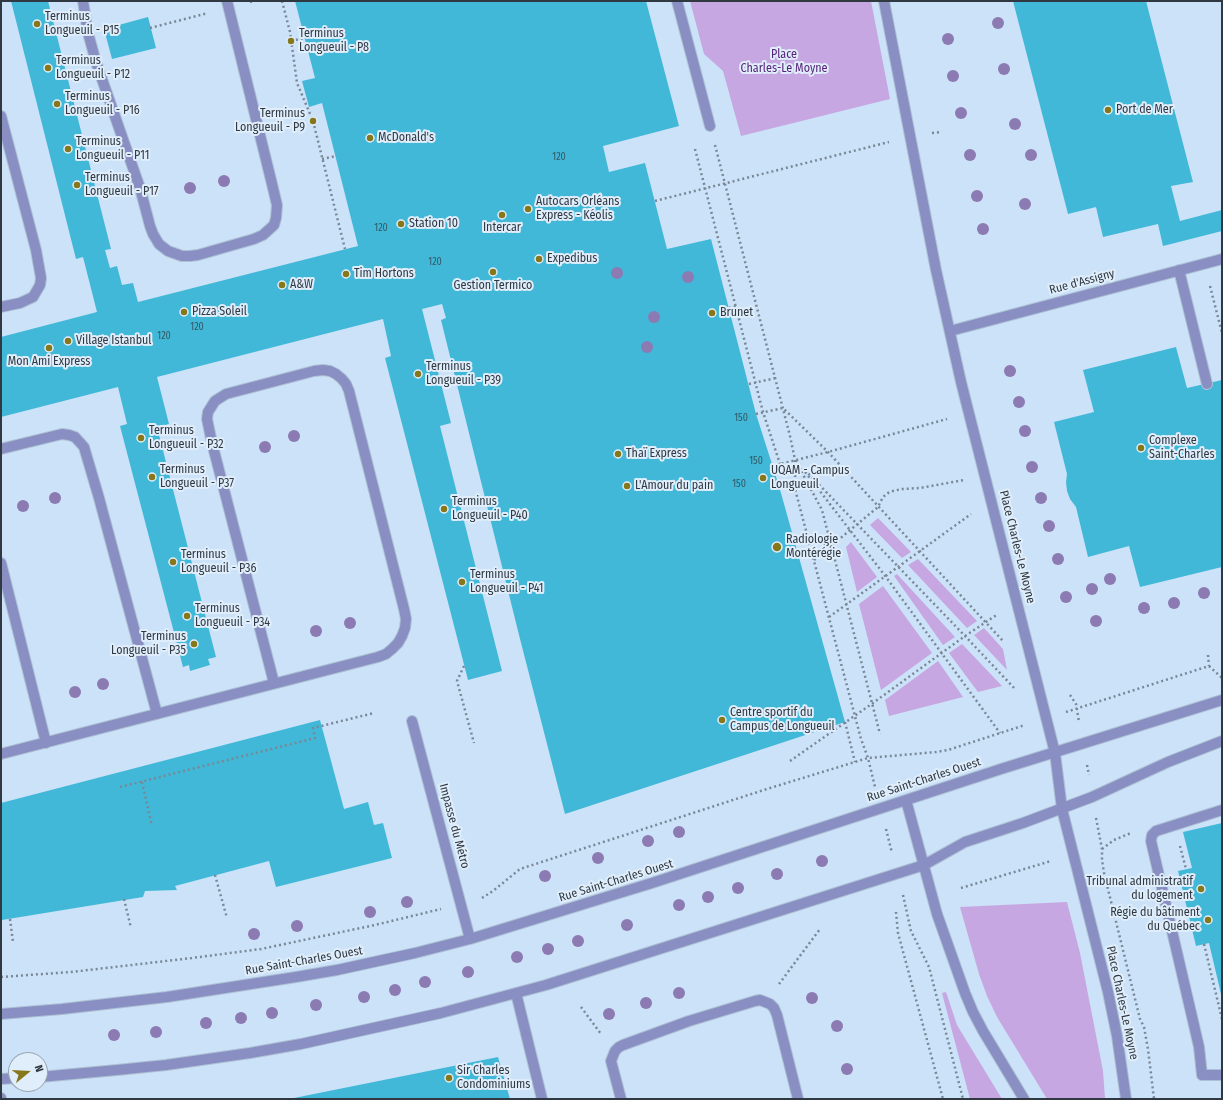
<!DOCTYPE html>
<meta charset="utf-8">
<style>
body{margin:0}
#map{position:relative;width:1223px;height:1100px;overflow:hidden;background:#cce2f8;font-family:"Fira Sans Condensed",sans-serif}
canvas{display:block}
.frame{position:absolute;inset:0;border:2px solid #303942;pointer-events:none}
.north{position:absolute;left:8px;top:1052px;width:40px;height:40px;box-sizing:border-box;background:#e0eefc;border:1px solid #9aa6b2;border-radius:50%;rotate:72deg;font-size:11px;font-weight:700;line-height:16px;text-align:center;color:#303942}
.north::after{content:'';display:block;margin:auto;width:14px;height:18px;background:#87771b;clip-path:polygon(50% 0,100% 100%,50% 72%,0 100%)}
</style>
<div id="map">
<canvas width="1223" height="1100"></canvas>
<div class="frame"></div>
<div class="north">N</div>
</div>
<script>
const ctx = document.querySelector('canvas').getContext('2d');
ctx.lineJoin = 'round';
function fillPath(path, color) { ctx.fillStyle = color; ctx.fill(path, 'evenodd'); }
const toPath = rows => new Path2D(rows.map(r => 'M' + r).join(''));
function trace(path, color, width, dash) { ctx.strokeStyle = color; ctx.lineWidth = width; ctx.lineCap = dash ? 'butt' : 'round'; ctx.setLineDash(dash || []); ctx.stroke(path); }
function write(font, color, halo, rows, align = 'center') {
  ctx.font = font + ' "Fira Sans Condensed",sans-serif'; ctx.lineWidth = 4; ctx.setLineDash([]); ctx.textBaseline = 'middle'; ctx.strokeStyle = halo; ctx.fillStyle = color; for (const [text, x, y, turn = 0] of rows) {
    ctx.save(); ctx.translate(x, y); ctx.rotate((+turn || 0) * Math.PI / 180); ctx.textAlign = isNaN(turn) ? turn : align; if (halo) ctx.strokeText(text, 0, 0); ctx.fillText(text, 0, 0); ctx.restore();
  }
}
fillPath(toPath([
 [690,1,871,1,890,99,741,136,723,71,704,54],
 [878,518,911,552,902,558,870,525],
 [851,542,877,577,857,592,846,547],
 [918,559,977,621,967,628,908,565],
 [897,574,955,637,943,645,894,576],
 [883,586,932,653,881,690,859,604],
 [984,628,1003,649,1007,670,974,635],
 [962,644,1002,686,978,692,949,653],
 [938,661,963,697,889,716,885,700],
 [1067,902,1080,953,1103,1071,1105,1099,1047,1099,997,1017,987,996,979,974,960,907],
 [946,992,957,1025,1002,1099,970,1099,942,993]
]), '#c6a7e1');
fillPath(toPath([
 [11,1,48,1,111,249,105,250,110,268,117,266,122,285,133,283,138,302,358,246,322,103,309,107,302,81,315,78,295,1,646,1,679,126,603,146,609,172,645,163,667,249,711,239,756,414,779,486,845,722,565,814,519,635,441,320,446,318,442,304,422,309,451,423,440,426,502,671,468,680,385,358,391,356,383,319,157,377,169,424,157,427,216,657,208,659,210,665,190,671,189,665,183,667,120,426,127,424,118,387,1,417,1,337,97,312,83,257,76,259],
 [1013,1,1146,1,1193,182,1171,186,1180,221,1222,210,1222,231,1163,246,1158,224,1103,237,1096,207,1068,214],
 [148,17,156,48,112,59,104,29],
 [1176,347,1187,388,1222,380,1222,522,1221,522,1222,527,1222,567,1140,587,1129,546,1088,557,1076,507,1070,499,1067,491,1066,482,1067,474,1054,422,1094,412,1083,370],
 [320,720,344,809,368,802,374,825,383,823,392,858,276,887,269,861,175,886,177,890,145,891,143,897,2,920,1,803],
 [1222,823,1222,994,1221,994,1209,943,1196,946,1178,871,1192,868,1183,832],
 [498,1057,510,1099,294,1099,294,1098]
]), '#41b8d7');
const minor = toPath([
 [83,1,88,33,96,62,140,188,150,226,153,234,159,244,168,251,182,256,190,256,198,255,254,239,263,235,274,225,276,218,277,205,272,184,227,1],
 [677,1,710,126],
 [884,1,936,270,961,382,1055,753,1062,809,1108,992,1117,1036,1126,1099],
 [1,116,36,250,41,278,40,285,33,297,20,303,1,307],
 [1179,270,1207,384],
 [950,331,1222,259],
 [1,449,62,434,69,435,75,437,84,447,99,498,157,714],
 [1,563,46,743],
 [412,721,470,939],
 [1,754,378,657,386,654,392,649,398,643,402,636,405,628,406,619,404,609,349,391,346,384,342,379,336,374,330,371,323,370,314,371,226,394,215,401,208,412,207,419,212,443,274,683],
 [906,800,937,914,965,993,973,1012,983,1031,1024,1099],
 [1222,810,1156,831,1152,835,1151,841,1193,1021,1199,1047,1202,1075,1222,1075],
 [516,993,542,1099],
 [1,1014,62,1009,167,997,296,977,337,970,415,953,470,939,652,883,1001,769,1222,700],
 [40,1077,117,1070,166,1065,250,1053,301,1044,441,1013,546,985,924,865,965,842,1023,823,1092,797,1168,762,1222,741],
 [1,1079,16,1078],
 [1,1098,1,1099],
 [621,1099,611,1061,615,1051,619,1047,623,1045,689,1021,755,1001,760,1000,770,1004,774,1008,777,1015,798,1099]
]);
trace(minor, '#adc0d4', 12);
trace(toPath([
 [282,1,290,32,297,83,313,121,345,249],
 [250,2,255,1],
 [150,28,208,13],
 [291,41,304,38],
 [932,133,941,132],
 [715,145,790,436,795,460,795,489,861,739,868,758,875,787],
 [695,149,763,412,780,464],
 [322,159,336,156],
 [655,201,889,142],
 [1210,286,1222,333],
 [729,308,736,306],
 [749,384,776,378],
 [756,414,783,408,828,452,1003,641],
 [796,460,886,577,1000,733],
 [772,466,828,452,947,419],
 [799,467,822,510,880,734],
 [805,470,965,636,1016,690],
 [795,543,809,540],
 [814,560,878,507,883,497,888,493,893,491,902,489,920,488,964,480],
 [829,617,971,514],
 [1208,655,1209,666],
 [464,666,457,681,474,743],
 [1209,666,1222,678],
 [1070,695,1076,704,1079,722],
 [1066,712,1209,666],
 [845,722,855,762],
 [790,761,873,703,965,636,998,614],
 [1087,765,1089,775],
 [142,782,152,826],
 [120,787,315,738,313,728,374,713],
 [1096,818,1102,849,1102,860,1104,873,1140,1019,1144,1027,1148,1049,1154,1099],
 [886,829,892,853],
 [1180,846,1186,869],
 [1102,849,1114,840,1131,833],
 [215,875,227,918],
 [961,888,1051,861],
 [903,895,911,931,929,967,963,1099],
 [482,898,493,891,520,869,770,788,868,758,936,752,948,750,1025,725],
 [124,899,131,928],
 [896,912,898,933,943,1099],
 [10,919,13,942],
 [1204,944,1222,1019],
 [1,977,71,972,192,958,261,949,375,925,441,909],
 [779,984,820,929],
 [581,1007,601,1034]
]), '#798897', 2.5, [2, 3]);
trace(minor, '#898fc3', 10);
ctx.fillStyle = '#8c7ab3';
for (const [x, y] of [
 [998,23],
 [948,39],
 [1004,69],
 [953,76],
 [961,113],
 [1015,124],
 [970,155],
 [1031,155],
 [224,181],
 [190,188],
 [977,196],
 [1025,204],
 [983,229],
 [617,273],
 [688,277],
 [654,317],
 [647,347],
 [1010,371],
 [1019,402],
 [1025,431],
 [294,436],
 [265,447],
 [1032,467],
 [55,498],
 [1041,498],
 [23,506],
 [1049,526],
 [1058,559],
 [1110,579],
 [1092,589],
 [1204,593],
 [1066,597],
 [1174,603],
 [1144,608],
 [1096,621],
 [350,623],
 [316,631],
 [103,684],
 [75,692],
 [679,832],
 [648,841],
 [598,858],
 [822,861],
 [777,874],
 [545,876],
 [738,888],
 [708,897],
 [407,902],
 [679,905],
 [370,912],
 [627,925],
 [297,926],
 [254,934],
 [578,941],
 [548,949],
 [517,957],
 [468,972],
 [425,982],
 [395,990],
 [679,993],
 [364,997],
 [812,998],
 [646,1003],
 [316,1005],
 [272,1013],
 [609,1014],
 [241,1018],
 [206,1023],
 [837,1026],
 [156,1032],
 [114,1035],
 [847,1069]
]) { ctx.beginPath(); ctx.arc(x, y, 6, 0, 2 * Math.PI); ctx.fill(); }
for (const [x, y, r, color] of [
 [37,24,4,"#87771b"],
 [291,41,4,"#87771b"],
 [48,68,4,"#87771b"],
 [57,104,4,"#87771b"],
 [1108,110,4,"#87771b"],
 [313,121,4,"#87771b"],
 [370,138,4,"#87771b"],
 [68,149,4,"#87771b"],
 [77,185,4,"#87771b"],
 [528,209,4,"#87771b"],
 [502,215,4,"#87771b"],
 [401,224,4,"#87771b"],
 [539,259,4,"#87771b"],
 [493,272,4,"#87771b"],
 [346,274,4,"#87771b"],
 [282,285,4,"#87771b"],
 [184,312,4,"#87771b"],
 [712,313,4,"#87771b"],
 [68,341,4,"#87771b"],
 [49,348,4,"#87771b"],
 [418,374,4,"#87771b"],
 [141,438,4,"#87771b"],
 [1141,448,4,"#87771b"],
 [618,454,4,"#87771b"],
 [152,477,4,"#87771b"],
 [763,478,4,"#87771b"],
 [627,486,4,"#87771b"],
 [444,509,4,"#87771b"],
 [777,547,5,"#87771b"],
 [173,562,4,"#87771b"],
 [462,582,4,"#87771b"],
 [187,616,4,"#87771b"],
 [194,644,4,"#87771b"],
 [722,720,4,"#87771b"],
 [1201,889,4,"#87771b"],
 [1208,920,4,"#87771b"],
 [449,1078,4,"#87771b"]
]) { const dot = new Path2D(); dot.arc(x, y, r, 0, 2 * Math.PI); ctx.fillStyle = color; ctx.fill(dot); trace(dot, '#e0eefc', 1.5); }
write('10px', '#345967', null, [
 ["120",559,157],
 ["120",381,228],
 ["120",435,262],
 ["120",197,327],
 ["120",164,336],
 ["150",741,418],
 ["150",756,461],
 ["150",739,484]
]);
write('12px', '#303942', '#e0eefc', [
 ["Terminus",45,17],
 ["Longueuil - P15",45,31],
 ["Terminus",299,34],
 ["Longueuil - P8",299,48],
 ["Terminus",56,61],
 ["Longueuil - P12",56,75],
 ["Terminus",65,97],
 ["Longueuil - P16",65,111],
 ["Port de Mer",1116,110],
 ["Terminus",305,114,"right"],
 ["Longueuil - P9",305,128,"right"],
 ["McDonald's",378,138],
 ["Terminus",76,142],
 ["Longueuil - P11",76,156],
 ["Terminus",85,178],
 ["Longueuil - P17",85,192],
 ["Autocars Orléans",536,202],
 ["Express - Kéolis",536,216],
 ["Station 10",409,224],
 ["Intercar",502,228,"center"],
 ["Expedibus",547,259],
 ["Tim Hortons",354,274],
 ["A&W",290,285],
 ["Gestion Termico",493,286,"center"],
 ["Pizza Soleil",192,312],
 ["Brunet",720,313],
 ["Village Istanbul",76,341],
 ["Mon Ami Express",49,362,"center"],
 ["Terminus",426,367],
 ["Longueuil - P39",426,381],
 ["Terminus",149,431],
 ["Longueuil - P32",149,445],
 ["Complexe",1149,441],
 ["Saint-Charles",1149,455],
 ["Thaï Express",626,454],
 ["Terminus",160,470],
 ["Longueuil - P37",160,484],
 ["UQAM - Campus",771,471],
 ["Longueuil",771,485],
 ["L'Amour du pain",635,486],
 ["Terminus",452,502],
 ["Longueuil - P40",452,516],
 ["Radiologie",786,540],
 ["Montérégie",786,554],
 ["Terminus",181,555],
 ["Longueuil - P36",181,569],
 ["Terminus",470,575],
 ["Longueuil - P41",470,589],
 ["Terminus",195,609],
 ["Longueuil - P34",195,623],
 ["Terminus",186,637,"right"],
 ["Longueuil - P35",186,651,"right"],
 ["Centre sportif du",730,713],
 ["Campus de Longueuil",730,727],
 ["Tribunal administratif",1193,882,"right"],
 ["du logement",1193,896,"right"],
 ["Régie du bâtiment",1200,913,"right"],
 ["du Québec",1200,927,"right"],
 ["Sir Charles",457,1071],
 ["Condominiums",457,1085]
], 'left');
write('12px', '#58257a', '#e0eefc', [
 ["Place",784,55],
 ["Charles-Le Moyne",784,69]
]);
write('12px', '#303942', '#e0eefc', [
 ["Rue d'Assigny",1082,282,-15],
 ["Place Charles-Le Moyne",1017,547,76],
 ["Rue Saint-Charles Ouest",924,780,-18],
 ["Impasse du Métro",454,826,75],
 ["Rue Saint-Charles Ouest",616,881,-17],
 ["Rue Saint-Charles Ouest",304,961,-10],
 ["Place Charles-Le Moyne",1122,1003,78]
]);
</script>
